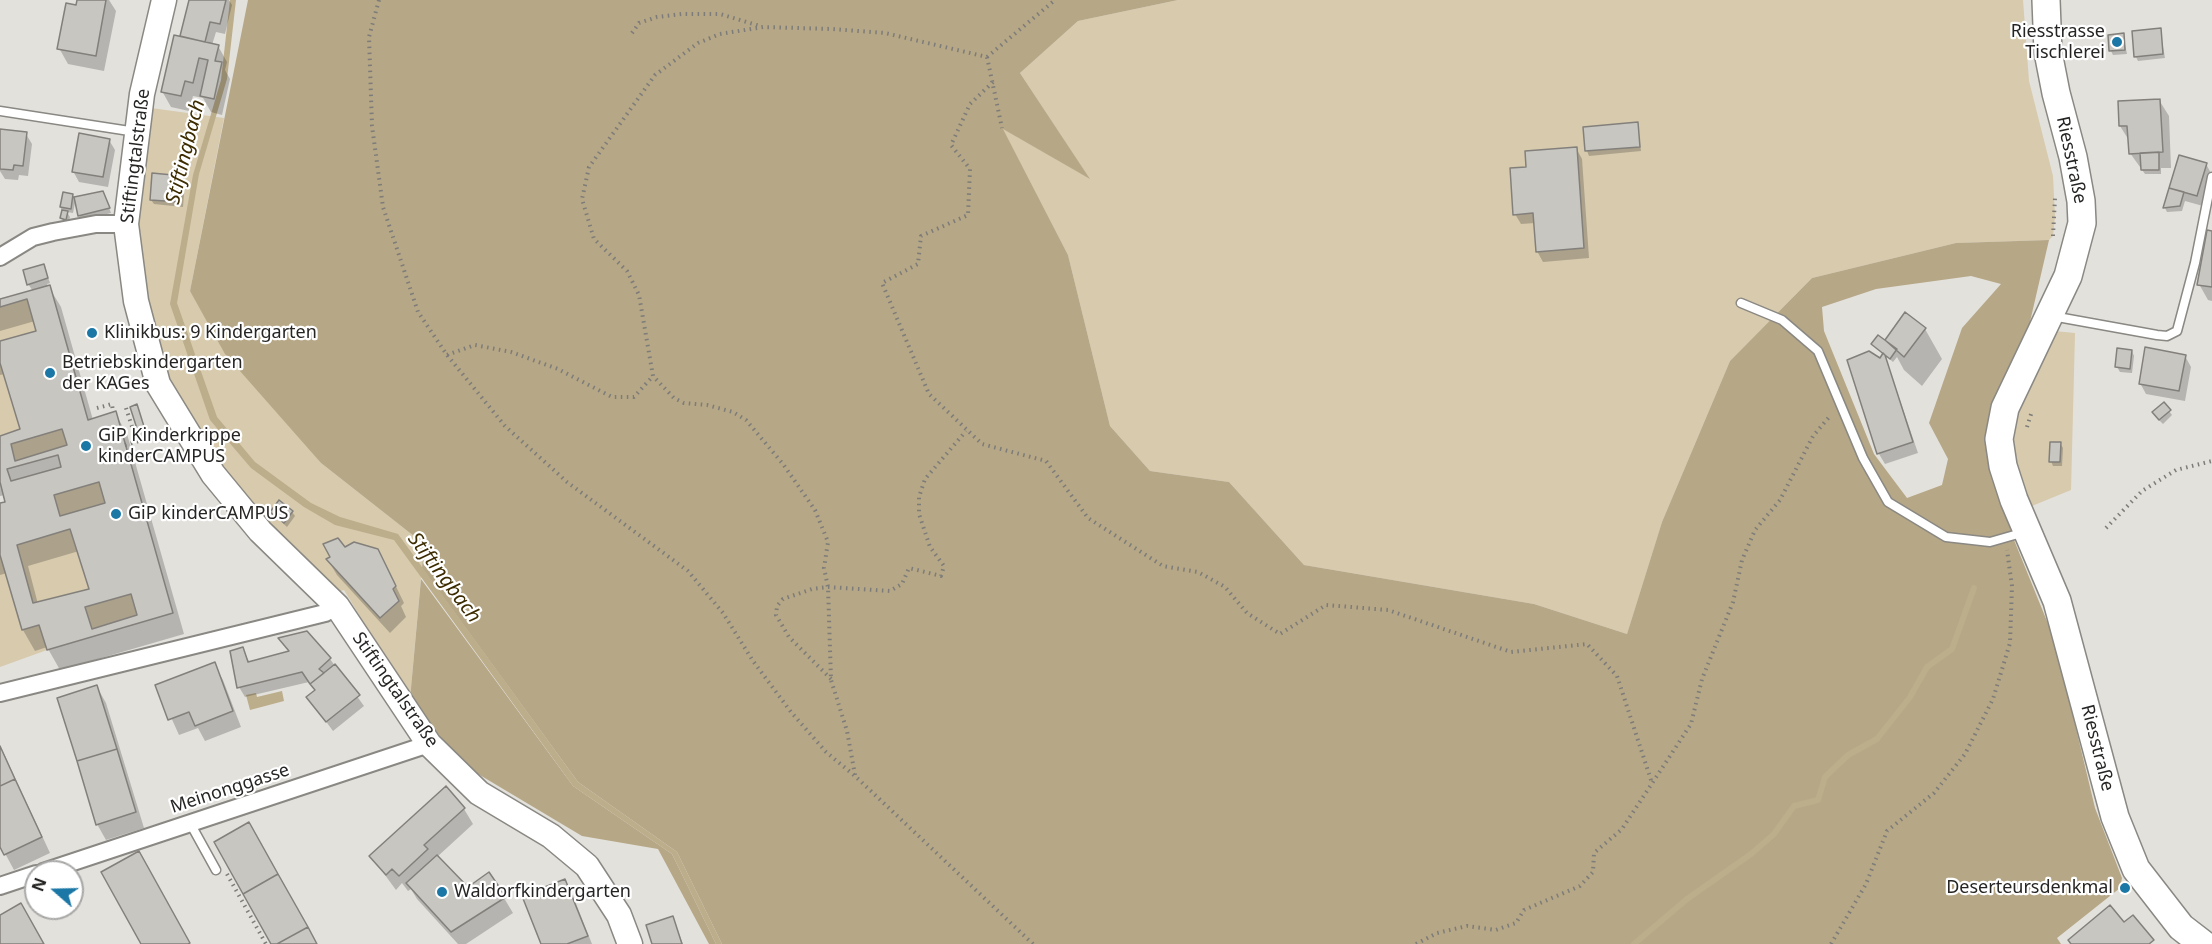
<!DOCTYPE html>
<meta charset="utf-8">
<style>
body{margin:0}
#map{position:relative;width:2212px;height:944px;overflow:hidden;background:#e3e1dc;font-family:"Noto Sans",sans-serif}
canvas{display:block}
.north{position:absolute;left:24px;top:860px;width:60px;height:60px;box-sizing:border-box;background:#fff;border:2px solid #a8a8a7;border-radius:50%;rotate:290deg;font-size:16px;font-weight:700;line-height:24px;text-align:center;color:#262524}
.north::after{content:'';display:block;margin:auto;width:21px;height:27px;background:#1b77a5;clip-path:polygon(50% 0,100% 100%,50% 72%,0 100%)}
</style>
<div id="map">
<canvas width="2212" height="944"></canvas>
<div class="north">N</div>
</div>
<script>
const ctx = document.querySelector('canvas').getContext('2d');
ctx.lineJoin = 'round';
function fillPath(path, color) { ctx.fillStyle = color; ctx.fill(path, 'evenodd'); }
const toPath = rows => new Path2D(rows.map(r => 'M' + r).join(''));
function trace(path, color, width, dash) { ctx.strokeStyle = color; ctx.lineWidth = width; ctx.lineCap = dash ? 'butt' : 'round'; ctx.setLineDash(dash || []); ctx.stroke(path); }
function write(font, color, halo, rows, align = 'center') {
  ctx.font = font + ' "Noto Sans",sans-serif'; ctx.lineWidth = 4.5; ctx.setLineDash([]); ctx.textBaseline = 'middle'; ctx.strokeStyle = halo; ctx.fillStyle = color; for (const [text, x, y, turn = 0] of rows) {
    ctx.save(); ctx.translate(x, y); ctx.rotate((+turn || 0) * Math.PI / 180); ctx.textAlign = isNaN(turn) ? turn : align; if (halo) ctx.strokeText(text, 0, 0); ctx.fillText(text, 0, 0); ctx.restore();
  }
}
fillPath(toPath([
 [1178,0,2023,0,2029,81,2053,176,2055,217,2053,236,2049,240,1956,243,1812,278,1730,361,1662,522,1627,634,1534,604,1304,565,1229,482,1150,471,1110,426,1068,255,1002,128,1089,178,1020,73,1078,21],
 [151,108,224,118,190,291,321,463,424,544,410,699,344,590,324,596,260,531,158,384,128,212,142,203],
 [27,299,36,331,0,341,0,307],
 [2054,331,2075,333,2071,490,2027,508,2021,496,2013,443,2013,426],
 [0,363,20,429,0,436],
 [62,429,67,445,15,461,11,444],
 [99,482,105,503,60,516,54,495],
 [70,529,89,589,33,603,17,545],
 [0,555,22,630,39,625,47,650,0,667],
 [131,594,137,615,92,629,85,607]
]), '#d7caad');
fillPath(toPath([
 [248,0,1178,0,1078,21,1020,73,1090,179,1003,129,1068,255,1110,426,1150,471,1229,482,1304,565,1534,604,1627,634,1662,522,1730,361,1812,278,1956,243,2049,240,1996,468,2012,535,2055,641,2095,808,2122,878,2120,888,2057,938,2061,944,722,944,677,852,578,782,422,568,424,544,321,463,225,354,190,291],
 [1971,276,2001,284,1962,328,1929,423,1948,459,1942,485,1907,498,1874,454,1824,331,1822,307,1876,289],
 [421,579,573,786,672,854,716,944,709,944,658,849,582,836,463,765,410,699]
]), '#b6a786');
fillPath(toPath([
 [230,0,236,0,227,79,199,174,177,303,217,417,255,462,311,503,340,517,398,534,578,782,677,852,722,944,716,944,672,854,573,786,394,540,335,525,304,507,251,468,210,420,170,304,193,175,221,80],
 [282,691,284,701,250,710,246,695,256,693,257,697]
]), '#bcad8b');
fillPath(toPath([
 [79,0,109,0,116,11,104,71,68,64,59,48],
 [190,0,229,0,232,5,225,34,216,32,212,45,218,46,227,62,225,70,230,79,222,115,211,112,203,98,193,96,189,111,171,107,162,91,183,38],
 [2160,29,2165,58,2138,61,2136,57],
 [2123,35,2127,54,2113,55,2111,51],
 [2159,100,2169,116,2171,168,2161,168,2161,174,2145,174,2130,153,2130,142,2120,126],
 [1637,123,1641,151,1589,156,1587,151],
 [0,131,26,134,32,144,28,176,19,175,18,180,5,179,0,171],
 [109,140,115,150,108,187,79,182,73,171],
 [1576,148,1582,159,1589,258,1543,262,1537,251,1535,223,1521,224,1515,214,1528,168],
 [2206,164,2212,175,2203,206,2185,201,2182,211,2167,212,2165,208],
 [183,177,185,182,183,207,154,204,151,200],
 [72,195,76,198,73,213,67,212,70,217,68,224,61,218,61,207],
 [105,197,111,213,82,220,79,216],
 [2212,233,2212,301,2208,300,2199,284],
 [44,266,50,283,47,284,61,307,93,420,115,413,127,434,184,634,60,670,47,647,35,651,23,630,7,573,0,575,0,505,7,503,5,495,0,496,0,437,22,430,5,374,0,375,0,342,38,332,35,321,0,331,0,301,33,291,28,284],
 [79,551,91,590,38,604,28,566],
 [1925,329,1942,359,1922,386,1904,370,1897,357,1893,362,1873,344,1891,348],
 [2132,351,2134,356,2132,373,2120,372,2117,367],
 [2185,356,2191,367,2185,401,2146,394,2140,383],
 [1849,361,1888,365,1918,453,1885,464,1879,454],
 [139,411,148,441,144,442,141,437],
 [2169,411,2172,415,2163,424,2156,417],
 [2060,443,2063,448,2062,466,2053,466,2051,461],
 [292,512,295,516,287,527,272,513],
 [344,549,386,566,404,603,401,606,406,617,390,633,337,575,328,560],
 [280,639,330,659,364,706,333,731,308,697,316,691,309,682,245,697,239,687,242,648,250,663,289,652],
 [214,664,223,680,241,727,205,741,198,728,179,735,157,686],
 [97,687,106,703,144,828,106,840,97,824],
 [0,745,50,853,14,870,0,844],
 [464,809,473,824,437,857,467,889,504,898,513,913,466,944,458,944,417,899,411,889,408,891,402,883,396,890,371,856],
 [564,880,573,896,592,944,543,944],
 [673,918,683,944,654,944]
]), '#0003');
trace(toPath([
 [1634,944,1687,899,1751,854,1774,834,1794,806,1818,800,1825,777,1848,755,1877,739,1910,697,1927,667,1952,649,1974,588]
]), '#bcad8b', 6);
const building = toPath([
 [77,0,106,0,96,56,57,49,66,3,76,5,77,0],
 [189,0,226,0,220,24,210,22,205,42,180,36,189,0],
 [2161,28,2163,54,2134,57,2132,31,2161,28],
 [2124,33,2125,50,2109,51,2108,35,2124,33],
 [174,35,219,45,215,61,222,62,214,99,200,96,208,60,199,58,193,83,185,81,181,96,161,92,174,35],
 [2160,99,2163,152,2129,154,2127,126,2119,126,2118,101,2160,99],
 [1638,122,1640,147,1585,151,1583,127,1638,122],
 [0,129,27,132,23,166,14,165,13,170,0,169,0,129],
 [79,133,110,139,103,177,72,172,79,133],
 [1577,147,1584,248,1536,252,1533,213,1513,215,1510,168,1526,167,1525,151,1577,147],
 [2159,152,2159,170,2141,170,2140,153,2159,152],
 [2179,155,2207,163,2197,196,2169,188,2179,155],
 [152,173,183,176,181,202,150,200,152,173],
 [2169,188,2184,192,2180,206,2163,208,2169,188],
 [103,191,110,208,78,216,74,197,103,191],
 [63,192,73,194,71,209,60,207,63,192],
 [62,210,68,211,66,220,60,218,62,210],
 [2207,230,2212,231,2212,287,2197,285,2207,230],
 [44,264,48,278,27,285,23,270,44,264],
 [50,285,88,420,116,411,173,613,47,650,39,625,22,630,0,555,0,503,5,502,0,482,0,436,20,429,0,363,0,341,36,331,27,299,0,307,0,299,50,285],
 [62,429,67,445,15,461,11,444,62,429],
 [58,455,61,467,11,481,7,469,58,455],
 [99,482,105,503,60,516,54,495,99,482],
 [70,529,89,589,33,603,17,545,70,529],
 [131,594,137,615,92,629,85,607,131,594],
 [1905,312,1926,328,1904,357,1885,340,1905,312],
 [1878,335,1897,349,1890,359,1871,344,1878,335],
 [2145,347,2186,355,2179,391,2139,384,2145,347],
 [2117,348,2132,350,2130,369,2115,367,2117,348],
 [1869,351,1880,358,1883,353,1885,355,1913,442,1877,454,1847,360,1869,351],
 [2164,402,2171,410,2159,420,2152,412,2164,402],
 [137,404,147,436,140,438,130,407,137,404],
 [2050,442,2061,442,2060,462,2049,462,2050,442],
 [279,500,293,511,284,523,270,512,279,500],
 [338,538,345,547,354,542,378,549,396,586,393,589,399,601,380,618,326,559,330,557,323,544,338,538],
 [307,631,331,658,319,669,324,673,310,684,302,672,237,688,230,651,243,647,248,662,289,651,278,638,307,631],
 [215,662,233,711,195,726,189,712,168,720,155,685,215,662],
 [335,664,360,695,326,722,306,697,315,690,310,684,335,664],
 [97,685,117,749,77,761,57,698,97,685],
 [0,746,15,779,0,786,0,746],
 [117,749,136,812,96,825,77,761,117,749],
 [15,779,42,837,4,855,0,847,0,786,15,779],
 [446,786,465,808,424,845,428,849,399,876,392,869,386,875,369,856,446,786],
 [249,822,278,874,243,894,214,842,249,822],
 [139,851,190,943,188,944,141,944,101,872,139,851],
 [437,855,468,887,489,872,506,897,451,932,406,883,437,855],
 [278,874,308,927,277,944,271,944,243,894,278,874],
 [565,879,588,936,567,944,541,944,522,896,565,879],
 [21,903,44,944,0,944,0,915,21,903],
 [2110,905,2124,922,2133,915,2154,940,2149,944,2071,944,2068,940,2110,905],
 [673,916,682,944,652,944,646,925,673,916],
 [308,927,317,944,277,944,308,927]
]);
fillPath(building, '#c8c6c1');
trace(building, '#83807c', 1.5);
const lane = toPath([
 [0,111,136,132],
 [1741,303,1782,320,1818,351,1863,458,1888,502,1946,537,1990,542,2025,532],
 [2052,316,2157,335,2167,336,2177,331,2195,263,2212,177],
 [190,823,216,870]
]);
const street = toPath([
 [0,257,33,237,53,232,96,224,126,224],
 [0,693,325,613,337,606],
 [43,872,429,744],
 [0,886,36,874]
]);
const secondary = toPath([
 [164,0,142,94,126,224,136,301,158,384,213,474,260,531,337,606,429,744,479,793,551,836,587,866,619,915,630,944]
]);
const primary = toPath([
 [2046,0,2048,52,2056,93,2073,157,2081,201,2082,223,2068,276,2005,408,1999,439,2003,466,2014,500,2057,601,2115,817,2136,869,2181,927,2203,944]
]);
trace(lane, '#8a8883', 11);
trace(street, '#8a8883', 20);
trace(secondary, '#8a8883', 27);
trace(primary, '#8a8883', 30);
trace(toPath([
 [379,0,369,37,372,126,383,207,418,312,447,355,505,426,567,482,688,571,723,613,753,661,791,712,826,752,855,776,1033,944],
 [632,33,639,23,657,17,682,14,720,14,760,26],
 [987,57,1055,0],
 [987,57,1002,128],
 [993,82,970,104,951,145,970,169,968,215,921,236,918,264,882,283,929,394,982,444,1046,461,1088,518,1163,566,1198,572,1225,587,1247,613,1280,634,1326,605,1388,610,1511,652,1587,644,1617,676,1652,783],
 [2053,236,2055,198],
 [447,355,475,345,511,352,558,369,612,397,634,397,653,376],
 [97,408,112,404,113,412],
 [126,408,137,442],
 [2027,427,2032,411],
 [125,445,163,434],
 [2106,528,2142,491,2176,470,2212,461],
 [831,679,789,637,776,615,777,606,783,599,812,589,828,587,890,591,902,584,909,568,941,576,944,566,930,547,919,514,919,497,925,479,966,431],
 [855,775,847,731,831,680,828,587,824,568,828,542,815,510,783,464,746,420,733,412,707,405,684,403,674,398,653,376,639,295,627,271,594,239,582,199,589,167,655,75,698,43,720,34,763,27,832,29,885,33,987,57],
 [227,874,266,944],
 [1416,944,1437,933,1467,926,1496,930,1516,923,1524,910,1580,886,1593,872,1594,853,1622,829,1691,724,1702,679,1733,602,1742,560,1755,530,1780,500,1813,436,1830,416],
 [1831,944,1866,884,1887,831,1934,793,1965,754,1993,699,2010,643,2012,586,2007,550]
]), '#7d7c79', 4, [1.5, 4.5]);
trace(lane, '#fff', 8);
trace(street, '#fff', 16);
trace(secondary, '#fff', 24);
trace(primary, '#fff', 27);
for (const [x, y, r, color] of [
 [2117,42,6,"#1b77a5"],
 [92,333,6,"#1b77a5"],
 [50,373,6,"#1b77a5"],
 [86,446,6,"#1b77a5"],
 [116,514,6,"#1b77a5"],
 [2125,888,6,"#1b77a5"],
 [442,892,6,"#1b77a5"]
]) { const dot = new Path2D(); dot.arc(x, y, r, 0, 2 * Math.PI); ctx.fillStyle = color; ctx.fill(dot); trace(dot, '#fff', 2); }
write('18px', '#262524', '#fff', [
 ["Riesstrasse",2105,32,"right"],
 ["Tischlerei",2105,53,"right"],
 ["Klinikbus: 9 Kindergarten",104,333],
 ["Betriebskindergarten",62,363],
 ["der KAGes",62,384],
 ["GiP Kinderkrippe",98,436],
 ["kinderCAMPUS",98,457],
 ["GiP kinderCAMPUS",128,514],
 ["Deserteursdenkmal",2113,888,"right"],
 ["Waldorfkindergarten",454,892]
], 'left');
write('18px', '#262524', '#fff', [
 ["Stiftingtalstraße",136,156,-83],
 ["Riesstraße",2071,160,78],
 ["Stiftingtalstraße",395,690,55],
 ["Riesstraße",2097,748,76],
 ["Meinonggasse",230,789,-18]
]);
write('italic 20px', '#3d2c00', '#fff', [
 ["Stiftingbach",186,152,-76],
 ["Stiftingbach",444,578,53]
]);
</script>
